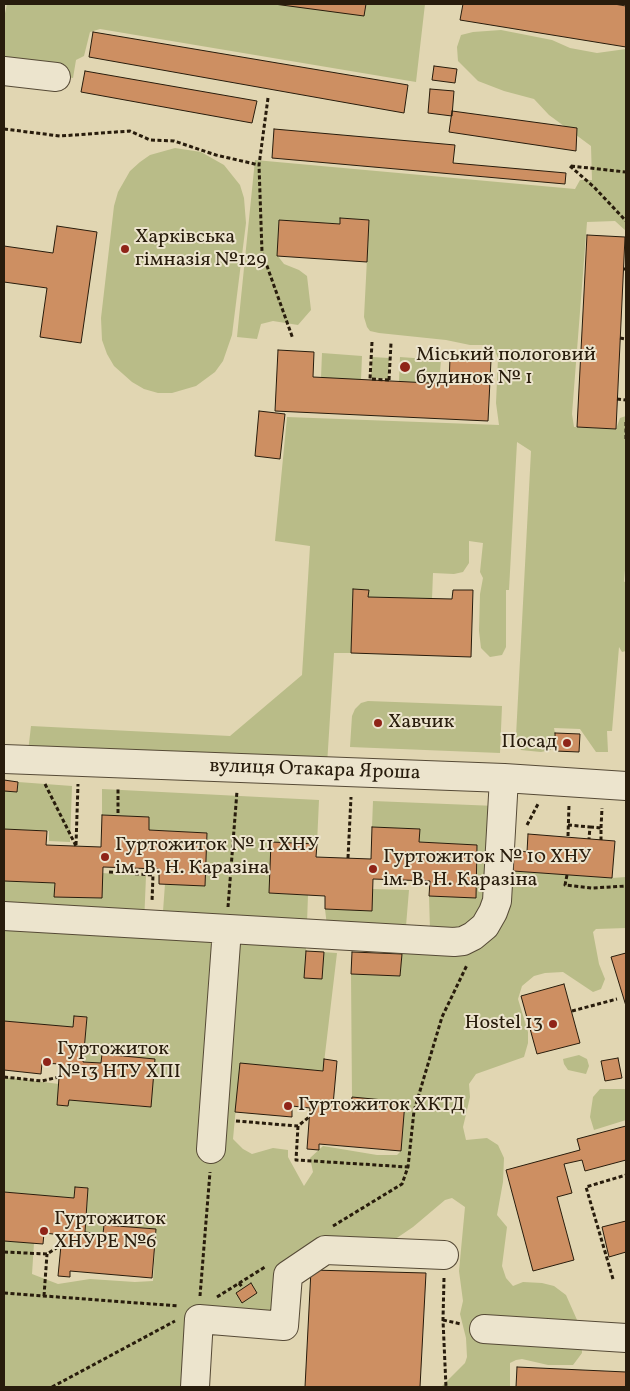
<!DOCTYPE html>
<meta charset="utf-8">
<style>
body{margin:0}
#map{position:relative;width:630px;height:1391px;overflow:hidden;background:#e1d6b2;font-family:Vollkorn,serif}
canvas{display:block}
.frame{position:absolute;inset:0;border:5px solid #281c0c;pointer-events:none}
</style>
<div id="map">
<canvas width="630" height="1391"></canvas>
<div class="frame"></div>
</div>
<script>
const ctx = document.querySelector('canvas').getContext('2d');
ctx.lineJoin = 'round';
function fillPath(path, color) { ctx.fillStyle = color; ctx.fill(path, 'evenodd'); }
const toPath = rows => new Path2D(rows.map(r => 'M' + r).join(''));
function trace(path, color, width, dash) { ctx.strokeStyle = color; ctx.lineWidth = width; ctx.lineCap = dash ? 'butt' : 'round'; ctx.setLineDash(dash || []); ctx.stroke(path); }
function write(font, color, halo, rows, align = 'center') {
  ctx.font = font + ' Vollkorn,serif'; ctx.lineWidth = 4; ctx.setLineDash([]); ctx.textBaseline = 'middle'; ctx.strokeStyle = halo; ctx.fillStyle = color; for (const [text, x, y, turn = 0] of rows) {
    ctx.save(); ctx.translate(x, y); ctx.rotate((+turn || 0) * Math.PI / 180); ctx.textAlign = isNaN(turn) ? turn : align; if (halo) ctx.strokeText(text, 0, 0); ctx.fillText(text, 0, 0); ctx.restore();
  }
}
fillPath(toPath([
 [7,4,425,4,416,82,100,29,90,32,84,56,76,60,73,78,29,69,4,66,4,18],
 [501,30,552,40,570,48,597,53,626,49,626,231,615,221,587,222,572,414,574,427,616,429,620,418,626,416,626,558,624,582,626,581,626,651,622,652,619,647,612,731,607,731,608,752,596,752,580,729,554,728,555,733,551,750,541,752,521,750,516,736,531,451,517,442,509,590,506,590,506,647,502,655,490,657,481,648,479,631,480,594,483,578,480,572,483,543,469,541,469,563,463,572,454,574,433,573,432,599,368,597,368,590,353,589,351,653,334,653,327,765,28,752,31,726,230,736,302,675,310,546,275,541,287,417,499,425,496,403,498,358,492,345,470,345,446,340,379,333,370,331,367,327,364,317,369,220,340,218,340,224,279,221,277,255,284,264,299,270,307,276,311,310,298,325,273,321,261,324,257,339,237,337,255,160,575,189,580,180,592,180,591,146,549,115,534,99,504,91,478,81,458,61,457,47,461,35,473,32],
 [175,148,201,152,224,165,240,185,244,198,246,223,232,335,223,361,215,372,196,386,172,393,158,393,144,389,132,382,114,366,107,354,102,340,101,318,114,206,118,192,130,171,140,162,150,155],
 [322,353,362,356,361,380,321,378],
 [372,357,389,358,388,379,371,378],
 [400,357,441,360,439,384,399,382],
 [368,701,502,706,500,753,350,747,352,716,355,709,361,703],
 [18,782,72,786,70,842,49,841,49,831,4,829,4,791,17,792],
 [102,789,319,800,317,844,273,842,269,893,308,895,306,951,337,953,323,1071,240,1064,233,1139,243,1149,252,1154,273,1148,288,1150,288,1157,304,1186,313,1172,310,1158,323,1146,377,1155,397,1155,401,1151,352,1097,351,974,400,976,402,954,442,944,459,946,513,871,612,878,626,877,626,928,596,929,593,932,599,964,605,979,601,989,593,992,563,972,545,973,534,976,522,986,518,999,528,1032,528,1043,524,1057,476,1074,469,1084,470,1097,463,1127,466,1140,487,1138,498,1145,504,1158,503,1182,497,1215,507,1227,502,1266,506,1278,513,1286,523,1282,542,1283,554,1286,566,1295,581,1329,582,1353,573,1365,548,1365,522,1359,516,1360,510,1363,510,1387,441,1387,465,1363,467,1357,466,1338,460,1314,463,1301,459,1271,465,1207,452,1198,445,1200,413,1227,388,1244,305,1252,292,1313,199,1319,195,1387,4,1387,4,1241,34,1243,32,1274,58,1284,90,1279,135,1282,153,1281,156,1229,104,1225,103,1234,85,1232,88,1192,84,1187,75,1187,74,1198,4,1192,4,1077,59,1084,57,1105,68,1106,69,1100,148,1107,151,1105,154,1062,152,1059,102,1054,101,1063,83,1062,87,1017,74,1016,73,1027,4,1021,4,881,55,883,55,897,96,898,102,896,102,873,146,876,144,924,162,925,165,884,205,885,207,833,149,830,149,817,102,815],
 [373,801,496,806,492,899,462,934,430,930,429,896,476,897,477,845,419,842,419,829,372,827],
 [372,889,409,890,406,926,327,926,325,909,371,911],
 [579,1055,587,1059,589,1066,586,1074,568,1070,564,1064,563,1059],
 [600,1089,626,1089,626,1120,594,1130,590,1117,593,1097]
]), '#b9bc88');
const building = toPath([
 [274,4,366,4,364,16,274,4],
 [463,4,614,4,626,6,626,47,460,20,463,4],
 [93,32,408,85,404,113,89,57,93,32],
 [434,66,457,69,455,83,432,80,434,66],
 [85,71,257,101,252,123,81,92,85,71],
 [430,89,454,91,452,116,428,113,430,89],
 [452,111,577,128,576,151,449,132,452,111],
 [274,129,455,145,453,163,566,173,565,184,272,158,274,129],
 [340,218,369,220,367,262,277,256,279,220,340,224,340,218],
 [57,226,97,232,81,343,40,337,47,288,4,282,4,246,53,253,57,226],
 [587,235,625,237,616,429,577,427,587,235],
 [278,350,314,352,313,377,449,384,450,358,491,360,488,421,275,411,278,350],
 [259,411,285,414,280,459,255,456,259,411],
 [353,589,369,590,368,597,452,599,453,590,473,590,471,657,351,653,353,589],
 [555,733,580,734,579,752,555,751,555,733],
 [4,780,18,782,17,792,4,791,4,780],
 [102,815,149,817,149,830,207,833,205,886,159,884,159,869,103,867,102,898,54,897,55,883,4,881,4,829,47,831,46,845,101,847,102,815],
 [372,827,420,829,419,842,477,845,476,898,429,896,430,881,373,879,372,911,325,909,325,896,269,893,271,842,317,844,316,857,371,859,372,827],
 [528,834,615,841,612,878,513,871,514,850,527,852,528,834],
 [306,951,324,952,322,979,304,978,306,951],
 [352,952,402,954,400,976,351,974,352,952],
 [626,953,626,1006,611,957,626,953],
 [564,984,580,1043,537,1054,521,996,564,984],
 [74,1016,87,1017,83,1062,101,1063,102,1054,155,1059,151,1107,69,1100,68,1106,57,1105,60,1064,42,1063,41,1074,4,1070,4,1021,73,1027,74,1016],
 [618,1058,622,1078,605,1081,601,1061,618,1058],
 [324,1059,337,1061,333,1105,351,1106,352,1097,405,1102,401,1151,319,1144,319,1150,307,1149,310,1108,292,1106,292,1117,235,1112,240,1063,323,1071,324,1059],
 [626,1126,626,1160,585,1171,582,1160,564,1164,572,1193,557,1197,574,1260,533,1271,506,1170,580,1150,577,1139,626,1126],
 [75,1187,88,1188,85,1232,103,1234,104,1225,156,1229,152,1278,70,1271,70,1277,58,1276,62,1235,44,1233,43,1244,4,1241,4,1192,74,1198,75,1187],
 [626,1221,626,1252,609,1257,602,1227,626,1221],
 [311,1270,426,1273,420,1387,305,1387,311,1270],
 [251,1283,257,1293,242,1303,236,1293,251,1283],
 [517,1367,626,1372,626,1387,516,1387,517,1367]
]);
fillPath(building, '#cd8f62');
trace(building, '#281c0c', 1);
const minor = toPath([
 [4,71,56,77],
 [4,759,504,778,626,786],
 [4,916,454,942,463,941,473,936,485,926,493,912,497,901,504,778],
 [211,1149,227,929],
 [484,1329,626,1338],
 [195,1387,199,1319,284,1326,288,1275,325,1250,444,1255]
]);
trace(minor, '#564a36', 30);
trace(toPath([
 [268,98,259,165,262,252,293,339],
 [4,129,60,136,130,131,150,140,174,141,216,155,259,165],
 [570,166,594,187,626,221],
 [571,166,626,172],
 [624,269,626,269],
 [620,338,626,339],
 [372,342,370,379,389,380],
 [389,380,391,343],
 [617,399,626,400],
 [626,422,626,439],
 [45,784,76,846],
 [118,813,118,787],
 [527,825,538,804],
 [568,825,590,827,589,839],
 [590,827,601,828,601,840],
 [601,828,602,808],
 [568,836,569,805],
 [76,845,78,784],
 [348,858,351,797],
 [109,872,153,875,152,902],
 [567,875,565,885,592,888,626,886],
 [228,907,237,791],
 [572,1011,617,999],
 [4,1077,42,1081,59,1077],
 [236,1121,298,1126,309,1117],
 [298,1126,296,1160,408,1167],
 [333,1226,402,1184,408,1167,414,1111,442,1017,467,965],
 [4,1252,47,1254,61,1245],
 [444,1278,443,1320,446,1387],
 [613,1279,586,1187,626,1175],
 [239,1283,243,1288],
 [4,1293,179,1306],
 [44,1296,47,1254],
 [200,1296,210,1172],
 [217,1297,265,1267],
 [443,1320,461,1324],
 [52,1387,175,1321]
]), '#281c0c', 3, [4, 2.5]);
trace(minor, '#ece4cd', 28);
for (const [x, y, r, color] of [
 [125,249,5,"#8f2418"],
 [405,367,6,"#8f2418"],
 [378,723,5,"#8f2418"],
 [567,743,5,"#8f2418"],
 [105,857,5,"#8f2418"],
 [373,869,5,"#8f2418"],
 [553,1024,5,"#8f2418"],
 [47,1062,5,"#8f2418"],
 [288,1106,5,"#8f2418"],
 [44,1231,5,"#8f2418"]
]) { const dot = new Path2D(); dot.arc(x, y, r, 0, 2 * Math.PI); ctx.fillStyle = color; ctx.fill(dot); trace(dot, '#ece4cd', 2); }
write('20px', '#281c0c', '#ece4cd', [
 ["Харківська",135,238],
 ["гімназія №129",135,261],
 ["Міський пологовий",416,356],
 ["будинок № 1",416,379],
 ["Хавчик",388,723],
 ["Посад",557,743,"right"],
 ["Гуртожиток № 11 ХНУ",115,846],
 ["ім. В. Н. Каразіна",115,869],
 ["Гуртожиток № 10 ХНУ",383,858],
 ["ім. В. Н. Каразіна",383,881],
 ["Hostel 13",543,1024,"right"],
 ["Гуртожиток",57,1050],
 ["№13 НТУ ХПІ",57,1073],
 ["Гуртожиток ХКТД",298,1106],
 ["Гуртожиток",54,1220],
 ["ХНУРЕ №6",54,1243]
], 'left');
write('20px', '#281c0c', '#ece4cd', [
 ["вулиця Отакара Яроша",315,771,2]
]);
</script>
